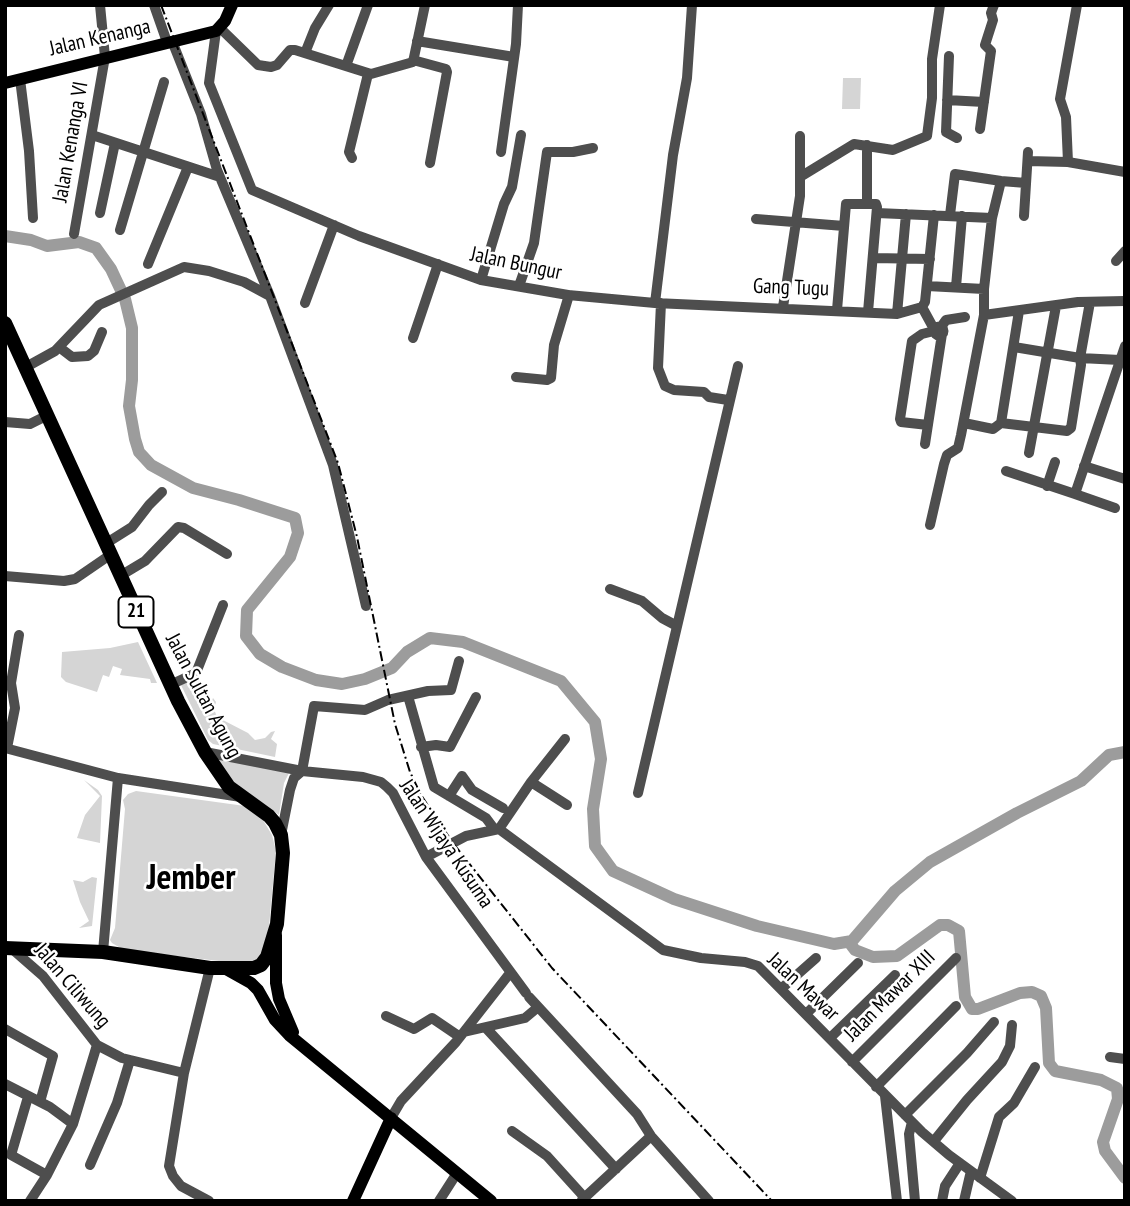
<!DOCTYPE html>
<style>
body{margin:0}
#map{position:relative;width:1130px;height:1206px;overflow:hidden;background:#fff;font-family:"PT Sans Narrow",sans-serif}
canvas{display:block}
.frame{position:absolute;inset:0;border:7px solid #000;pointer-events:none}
</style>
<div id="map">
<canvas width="1130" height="1206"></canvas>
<div class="frame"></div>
</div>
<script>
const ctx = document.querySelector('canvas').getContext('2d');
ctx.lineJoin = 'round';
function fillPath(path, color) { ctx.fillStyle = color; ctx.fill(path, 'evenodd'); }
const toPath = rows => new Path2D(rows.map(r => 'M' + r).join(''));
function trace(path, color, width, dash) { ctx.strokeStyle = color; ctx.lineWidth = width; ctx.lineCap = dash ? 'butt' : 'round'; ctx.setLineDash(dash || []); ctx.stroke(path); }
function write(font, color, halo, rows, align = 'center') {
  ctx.font = font + ' "PT Sans Narrow",sans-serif'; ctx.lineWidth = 5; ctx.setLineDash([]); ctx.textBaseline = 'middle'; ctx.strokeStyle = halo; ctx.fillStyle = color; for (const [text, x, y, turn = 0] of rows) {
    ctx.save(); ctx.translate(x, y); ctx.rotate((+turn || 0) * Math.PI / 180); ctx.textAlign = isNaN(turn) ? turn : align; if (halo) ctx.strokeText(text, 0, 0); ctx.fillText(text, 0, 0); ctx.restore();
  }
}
fillPath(toPath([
 [843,78,861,78,860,109,842,109],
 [138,642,157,683,151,683,150,679,120,675,122,669,113,666,109,677,103,675,97,692,66,682,61,677,62,652,110,648],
 [186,681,188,686,198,683,199,689,206,689,207,692,201,695,201,702,209,705,213,698,216,702,214,709,217,717,248,733,255,740,265,738,271,732,275,731,271,739,277,744,275,757,213,744,208,740,180,683],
 [213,756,290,771,284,783,279,815,232,781],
 [84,780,98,790,102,796,100,843,77,838,85,815,100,796],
 [136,791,245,806,263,820,272,835,276,851,268,937,262,958,245,964,124,950,112,943,110,940,115,928,125,809,123,800,128,794],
 [92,877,97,878,92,926,79,928,89,921,80,902,73,880,83,882]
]), '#d5d5d5');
trace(toPath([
 [5,236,31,240,47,246,79,242,96,248,111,269,125,299,132,328,132,380,129,406,135,439,139,452,151,465,193,488,239,500,295,518,298,533,290,557,247,610,246,636,260,654,282,667,316,680,342,684,365,679,392,668,407,652,430,638,463,642,561,681,595,722,601,759,593,809,595,846,613,871,674,899,757,926,834,944,852,941,895,891,930,862,1017,813,1081,781,1109,755,1125,752],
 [849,942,855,950,873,957,897,956,940,925,948,925,959,931,965,997,972,1009,978,1009,1020,993,1032,992,1041,996,1046,1008,1049,1063,1055,1071,1101,1080,1117,1088,1118,1099,1103,1142,1105,1151,1125,1178]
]), '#9c9c9c', 12);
trace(toPath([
 [154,5,167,42],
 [220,28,258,65,271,67,277,65,290,50,295,50,371,74,413,62,425,5],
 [216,31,209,83,252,190,359,236,481,280,568,295,655,303,897,314,922,307,925,302,934,215],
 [172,41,201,114,217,170,270,296,333,465,366,606],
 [417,41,514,57],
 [305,53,315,28,329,5],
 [949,56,946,132,957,138],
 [413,60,446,69,447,72,430,163],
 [346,66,368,5],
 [20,79,29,151,33,218],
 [947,100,984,102],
 [980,129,991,51,985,45,993,20,991,13,994,5],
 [92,135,220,177],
 [501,152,516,44,518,5],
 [352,158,349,152,368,74],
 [1028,161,1068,162,1125,172],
 [1068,162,1066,117,1060,99,1077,5],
 [800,177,854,144,893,150,927,136,932,98,932,59,940,5],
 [867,204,867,145],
 [100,213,115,143],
 [877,213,992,218],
 [950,215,955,174,1001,181,1026,183],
 [1024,216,1028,152],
 [756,219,844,226],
 [120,230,164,82],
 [74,234,105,57,100,5],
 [873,258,930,259],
 [1116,261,1125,251],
 [148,264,188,167],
 [481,280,504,204,512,187,521,135],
 [519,286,534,243,547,152,573,152,593,148],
 [927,286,984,289],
 [956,287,962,216],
 [1090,302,1080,358,1120,360],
 [305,303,334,225],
 [655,303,673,155,687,78,692,5],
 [661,303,658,368,665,386,674,390,704,392,709,397,728,400],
 [783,307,800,196,800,136],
 [922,307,934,329],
 [837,310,846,204,876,204,877,207,868,312],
 [897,314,906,214],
 [984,315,1078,302,1125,301],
 '934.5 331a4.5 4.5 0 1 1 9 0a4.5 4.5 0 1 1-9 0Z',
 [941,327,946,320,965,317],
 [413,338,438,264],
 [59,347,72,357,88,356,94,351,102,332],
 [26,367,55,351,99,305,184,267,209,271,244,282,270,296],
 [516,377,547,380,551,378,554,345,569,295],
 [5,422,30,424,48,415],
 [964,423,993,429,1001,423,1019,311],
 [1001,423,1067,431,1071,428,1081,365,1080,358,1014,347],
 [928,425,901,422,900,419,912,341,922,334,934,331],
 [925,444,942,334],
 [1029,453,1056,306],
 [1084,466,1125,479],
 [1006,471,1075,494,1125,346],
 [1047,486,1055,462],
 [1075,494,1115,508],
 [930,525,944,464,947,455,958,448,961,435,984,315,984,289,992,218,1001,181],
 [105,544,132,527,149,505,162,492],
 [5,576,64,581,75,579,110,555],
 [120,576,145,561,178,527,184,528,227,554],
 [610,589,642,601,662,618,677,626],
 [170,685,196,673,223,605],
 [408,696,434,787,486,818,495,830],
 [421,747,436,745,450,747,476,697],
 [5,748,118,778,241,797],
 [7,748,15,708,11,683,19,635],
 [205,752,302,771,363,777,381,782,387,787,393,793,426,857,526,993],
 [302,771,314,706,365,710,388,700,428,691,451,690,459,661],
 [531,782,567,805],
 [638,793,738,366],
 [449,796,462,776,472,790,503,808],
 [499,829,531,782,565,739],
 [281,835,290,790,294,778,302,771],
 [426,857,466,836,499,829,663,950,701,958,745,962,758,966,922,1132,949,1155,1012,1201],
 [11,948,43,976,97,1045,122,1058,184,1073],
 [103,952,118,778],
 [782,988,816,958],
 [529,997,637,1114,651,1136,709,1201],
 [806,1014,858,963],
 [386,1016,414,1029,432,1018,460,1037],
 [486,1028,616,1169],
 [5,1029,53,1056,40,1102],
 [464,1032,525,1018,537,1008],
 [830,1038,895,975],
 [1110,1057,1125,1059],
 [852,1062,956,958],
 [5,1084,50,1107,73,1124],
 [876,1087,956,1006],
 [885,1096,897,1201],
 [28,1097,11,1155,47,1175],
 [905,1115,967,1053,994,1022],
 [391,1118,401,1101,456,1042,510,973],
 [912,1122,909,1134,915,1201],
 [512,1131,547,1156,585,1198],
 [934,1141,967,1100,1002,1062,1010,1046,1012,1025],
 [90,1165,117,1103,130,1060],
 [980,1178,999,1117,1014,1103,1035,1067],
 [582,1200,651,1136],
 [30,1201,47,1175,73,1124,97,1045],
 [209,1201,181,1186,173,1176,169,1166,184,1073,210,968],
 [439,1201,457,1173],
 [942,1201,945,1186,960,1163],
 [964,1201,971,1171]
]), '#4e4e4e', 10);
trace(toPath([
 [5,83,216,31,225,21,232,5],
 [276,935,276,983,279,999,293,1032],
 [226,969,251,983,258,990,275,1020,289,1035,491,1201],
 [353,1201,391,1118]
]), '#000', 12);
trace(toPath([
 [5,323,178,701,205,752,229,787,269,816,275,823,281,835,283,853,277,924,267,957,261,965,254,968,210,968,103,952,5,948]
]), '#000', 14);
trace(toPath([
 [161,5,338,463,357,537,395,724,410,772,421,795,453,843,552,968,772,1201]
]), '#000', 2, [10, 3.5, 2, 3.5]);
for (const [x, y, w] of [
 [136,612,35]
]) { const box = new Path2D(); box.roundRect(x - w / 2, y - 15.5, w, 31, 5); ctx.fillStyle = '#fff'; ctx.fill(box); trace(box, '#000', 2); }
write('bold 19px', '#000', null, [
 ["21",136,612]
]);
write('21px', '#000', '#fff', [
 ["Jalan Kenanga",100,38,-13],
 ["Jalan Kenanga VI",71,142,-80],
 ["Jalan Bungur",516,264,12],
 ["Gang Tugu",791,288,2],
 ["Jalan Sultan Agung",203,696,62],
 ["Jalan Wijaya Kusuma",446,844,56],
 ["Jalan Ciliwung",72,986,49],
 ["Jalan Mawar",803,987,43],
 ["Jalan Mawar XIII",890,996,-45]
]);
write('bold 35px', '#000', '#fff', [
 ["Jember",191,879]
]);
</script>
